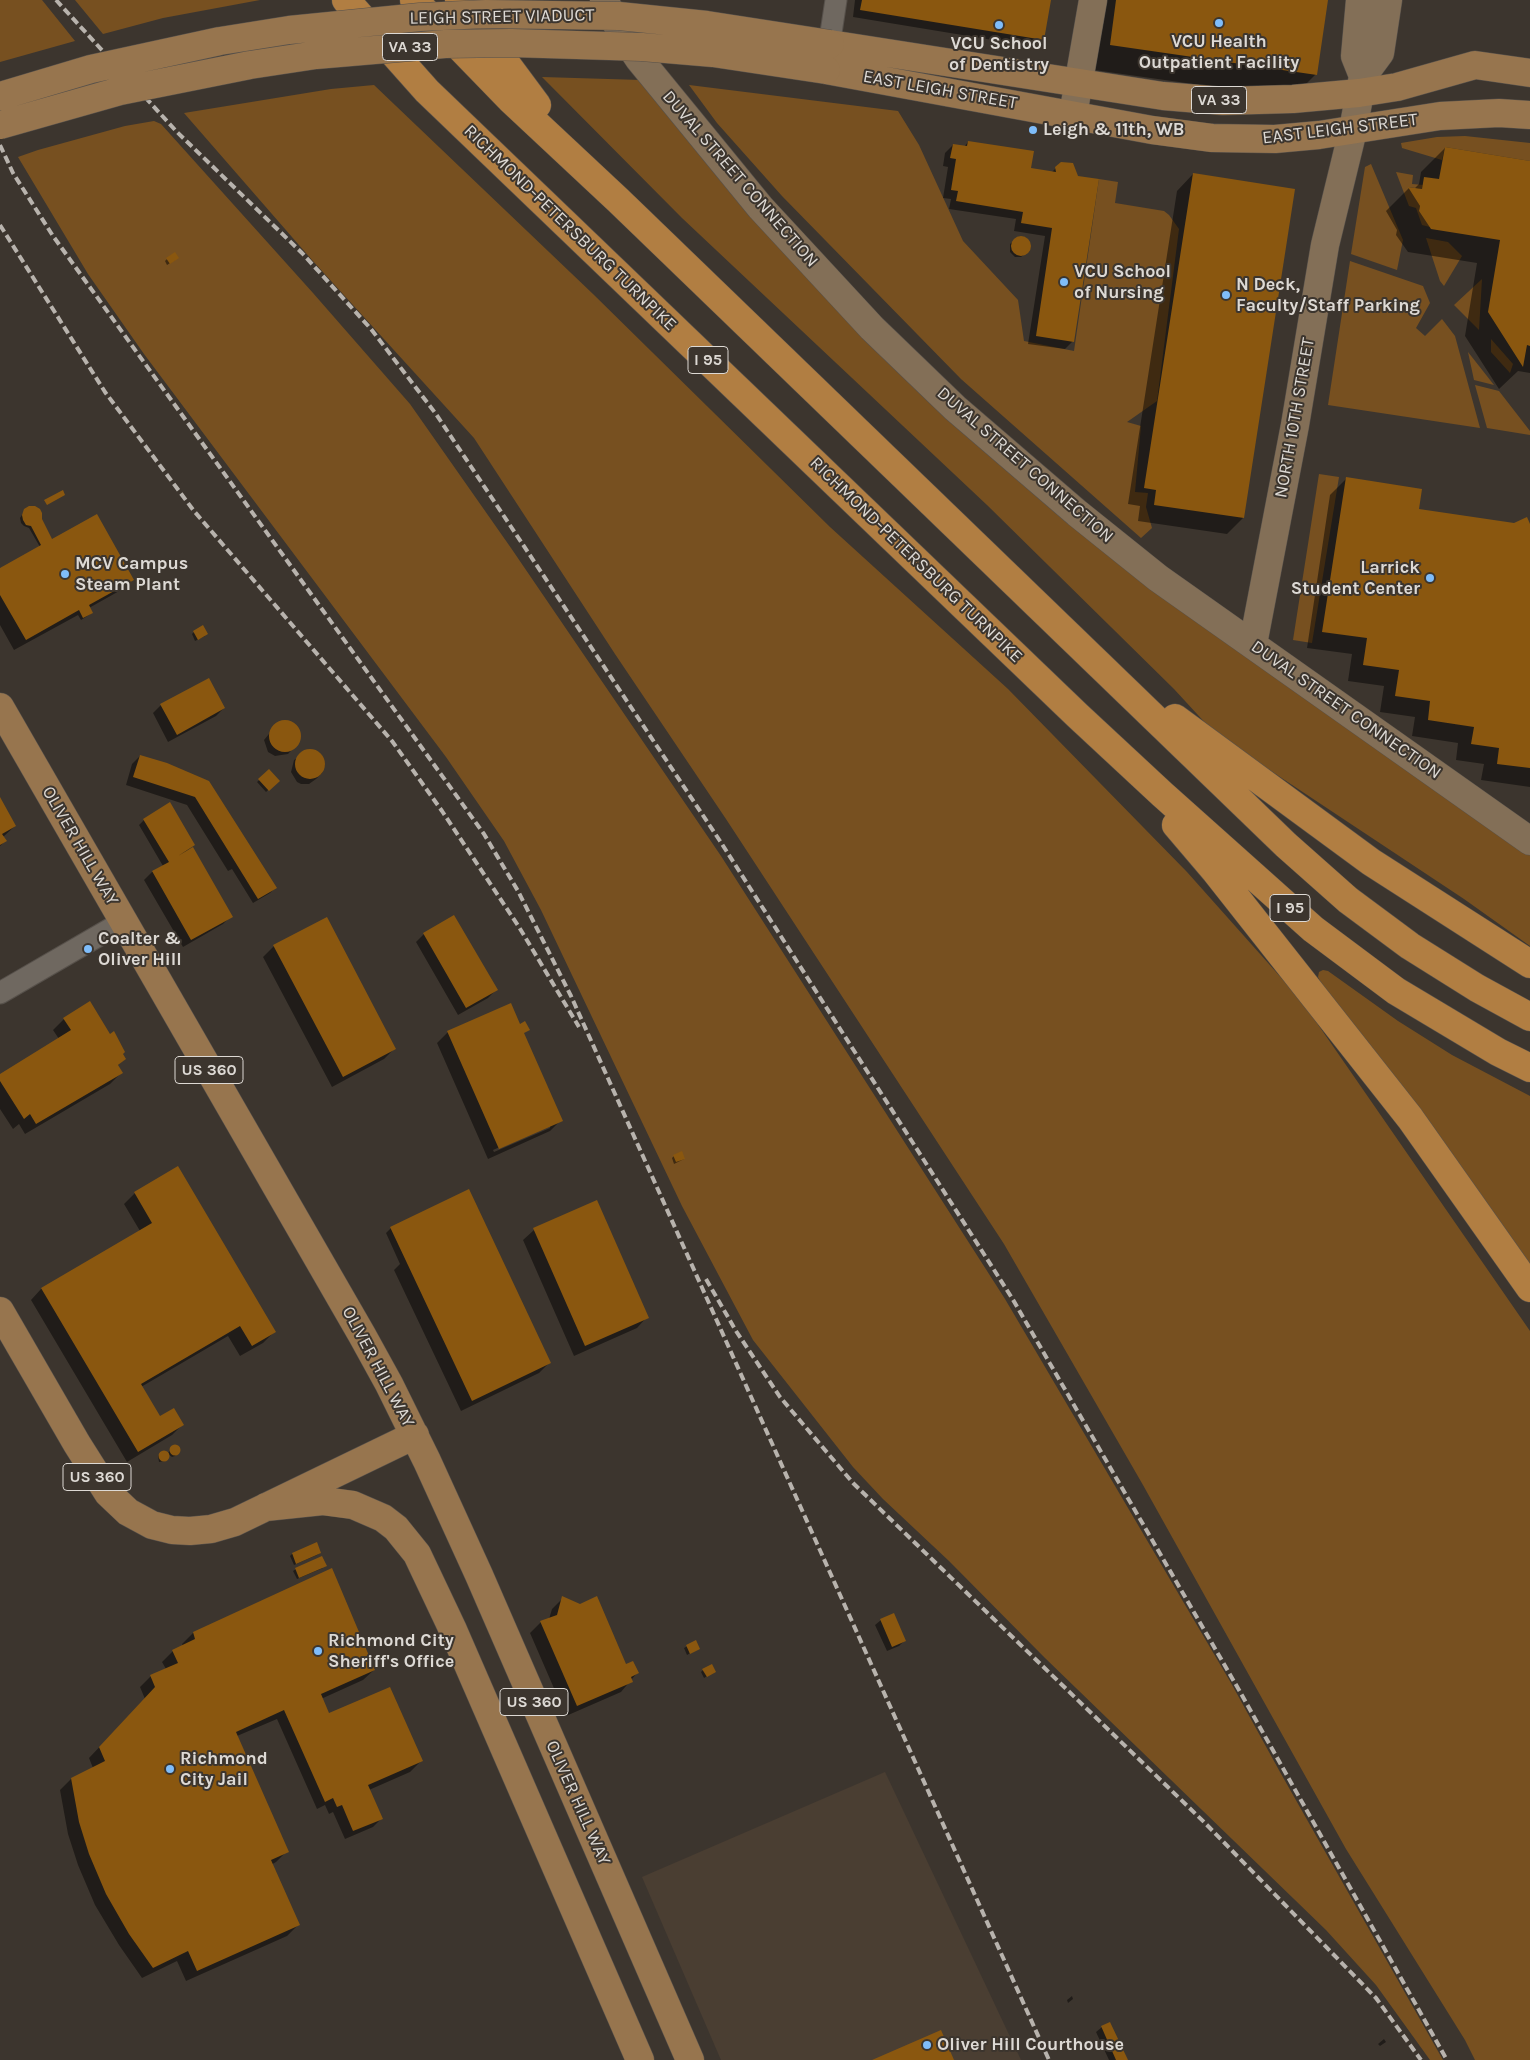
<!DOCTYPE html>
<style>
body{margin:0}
canvas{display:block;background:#3c352e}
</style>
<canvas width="1530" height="2060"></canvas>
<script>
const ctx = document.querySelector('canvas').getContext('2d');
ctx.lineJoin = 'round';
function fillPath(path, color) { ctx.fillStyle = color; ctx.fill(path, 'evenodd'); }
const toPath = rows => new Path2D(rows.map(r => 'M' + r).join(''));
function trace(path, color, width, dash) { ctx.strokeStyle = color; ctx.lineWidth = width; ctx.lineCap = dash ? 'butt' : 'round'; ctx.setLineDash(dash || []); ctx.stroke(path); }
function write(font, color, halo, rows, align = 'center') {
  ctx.font = font + ' Karla,sans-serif'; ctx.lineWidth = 4; ctx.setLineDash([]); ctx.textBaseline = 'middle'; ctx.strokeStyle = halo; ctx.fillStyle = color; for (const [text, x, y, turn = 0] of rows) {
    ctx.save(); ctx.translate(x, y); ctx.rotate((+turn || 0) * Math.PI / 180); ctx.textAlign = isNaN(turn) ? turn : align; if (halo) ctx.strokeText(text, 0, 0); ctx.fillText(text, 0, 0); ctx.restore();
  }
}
fillPath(toPath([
 [885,1772,1021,2060,721,2060,642,1877]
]), '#4a3e32');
fillPath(toPath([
 [0,0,42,0,75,41,0,62],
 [75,0,260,0,163,18,103,34],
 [542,77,641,80,873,345,1530,853,1530,946,1464,899,1262,765,1209,727,1174,689,987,505,682,218],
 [374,85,593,294,830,527,1008,689,1187,872,1301,1000,1530,1331,1530,2060,1475,2060,1465,2040,1346,1849,1143,1485,1004,1244,726,819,615,654,474,438,312,260,184,113,331,89],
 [689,85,898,111,919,145,963,241,1018,300,1024,341,1074,351,1099,179,1118,182,1115,203,1164,211,1169,215,1179,229,1157,401,1127,422,1141,426,1135,492,1148,493,1146,507,1152,528,1141,538,961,379,782,196,717,123],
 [154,121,161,124,313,293,410,404,511,548,721,856,1005,1299,1231,1683,1280,1772,1443,2060,1430,2060,1376,1985,1326,1930,1045,1658,949,1561,883,1499,853,1467,753,1340,682,1206,541,910,504,841,446,757,144,354,88,274,18,157,38,150,125,126],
 [1465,136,1530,143,1530,161,1445,147,1442,160,1402,148,1401,143,1437,137],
 [1371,164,1403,240,1397,270,1351,254,1365,167],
 [1396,172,1413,175,1412,184,1423,185,1422,189,1409,187,1420,206,1419,211,1430,227,1422,225,1416,208,1409,206],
 [1426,238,1448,242,1462,256,1444,286,1440,281],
 [1350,261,1423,286,1430,303,1416,328,1425,336,1442,319,1455,336,1480,428,1328,405],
 [1482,279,1479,330,1454,305],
 [1491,339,1513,364,1510,373,1491,352],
 [1468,352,1494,385,1474,380],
 [1475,385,1499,391,1530,431,1530,435,1487,428],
 [1319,474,1339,477,1312,643,1293,640],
 [1323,970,1328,971,1398,1021,1452,1055,1530,1096,1530,1267,1322,985,1318,977,1319,972]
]), '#775020');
fillPath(toPath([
 [855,0,1049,0,1043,39,1035,47,853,17],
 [1097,0,1327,0,1316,74,1292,98,1087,69],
 [968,142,1030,170,1051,173,1061,163,1073,341,1065,349,1028,344,1045,236,1014,231,1016,219,949,209,951,199,943,198,948,167,943,166,945,153,953,145,964,147],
 [1445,148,1530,162,1530,373,1518,371,1499,389,1465,336,1477,263,1408,252,1396,235,1397,230,1386,211,1409,188,1414,189,1419,184,1421,172],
 [1193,174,1243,518,1227,534,1138,521,1140,506,1128,504,1177,191],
 [1018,237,1025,237,1030,243,1029,250,1021,257,1015,257,1010,252,1010,244],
 [167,259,175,260,167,265,165,261],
 [1346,479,1417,510,1530,527,1530,787,1481,780,1484,764,1456,760,1458,743,1412,736,1415,717,1380,712,1384,686,1348,681,1352,654,1307,648,1330,495],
 [25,510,41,520,48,543,132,579,121,590,89,608,92,613,89,615,81,620,78,615,14,650,0,625,0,570,40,547,29,528,24,526,21,523,20,518],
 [194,632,205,636,195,641,192,634],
 [208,679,224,708,216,716,168,742,153,713,161,705],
 [283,721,289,722,298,729,299,742,288,754,275,756,268,752,264,740,278,723],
 [309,750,319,753,323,757,325,765,322,773,316,779,309,784,301,784,297,782,291,772,294,760],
 [140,756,208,782,275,888,270,893,253,903,232,869,228,871,187,805,126,785,132,764],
 [269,771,278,781,266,792,257,782],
 [0,800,15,826,3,837,5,841,0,846],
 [144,820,194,844,186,852,231,916,223,924,183,947,144,880,152,872,163,866,139,825],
 [326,919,395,1048,384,1059,332,1087,263,957,274,946],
 [424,934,496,990,488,998,458,1015,416,942],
 [64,1019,122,1054,125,1059,117,1066,121,1073,110,1084,25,1134,19,1124,13,1129,0,1109,0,1075,59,1039,53,1030],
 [519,1025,561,1120,550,1131,488,1159,437,1043,448,1032],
 [550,1125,550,1128,494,1152,493,1150],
 [674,1156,684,1159,674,1164,672,1158],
 [177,1168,274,1332,263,1343,240,1356,228,1336,141,1387,159,1418,182,1425,172,1435,127,1462,31,1300,41,1289,140,1231,124,1204,135,1193],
 [391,1228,550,1362,539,1373,461,1411,394,1270,400,1264,386,1233],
 [534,1230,647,1317,637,1328,574,1356,523,1240],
 [175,1445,179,1450,175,1456,172,1457,168,1454,165,1461,159,1462,158,1456,160,1454,164,1452,168,1453],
 [316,1544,320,1553,317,1555,294,1565,290,1556,292,1554],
 [323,1568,297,1579,293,1571,296,1569],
 [331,1570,374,1670,363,1680,321,1699,327,1713,421,1761,410,1772,369,1790,381,1819,373,1827,345,1839,333,1812,329,1814,325,1805,317,1809,277,1719,237,1736,287,1851,276,1862,271,1865,298,1925,287,1936,186,1981,177,1961,142,1978,119,1945,95,1905,78,1865,68,1834,60,1790,71,1779,93,1768,89,1758,145,1699,140,1687,151,1676,166,1669,162,1662,173,1651,183,1646,182,1644,193,1633],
 [563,1598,626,1666,637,1673,621,1692,566,1716,530,1633,541,1622,549,1619,552,1609],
 [881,1620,904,1641,899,1646,887,1651,875,1625],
 [695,1642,698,1649,687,1655,684,1648],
 [703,1670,714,1672,704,1678,701,1672],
 [1072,1996,1073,1999,1068,2003,1067,2000],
 [1102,2027,1126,2060,1109,2060,1096,2032],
 [1384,2039,1386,2042,1380,2046,1378,2044]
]), '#0007');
fillPath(toPath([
 [862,0,1051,0,1044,40,860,10],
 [1116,0,1328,0,1317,75,1110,45],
 [968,141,1034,151,1031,168,1056,172,1055,167,1061,162,1073,163,1078,176,1099,179,1074,342,1036,336,1052,228,1021,223,1023,212,956,201,958,191,951,190,956,159,950,158,953,144,967,146],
 [1445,147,1530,161,1530,346,1527,345,1523,367,1488,312,1500,240,1431,229,1419,211,1420,206,1408,187,1422,189,1424,177,1439,179],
 [1193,173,1295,189,1244,518,1154,505,1156,490,1144,488],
 '1011 246a10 10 0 1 1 20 0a10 10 0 1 1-20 0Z',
 [175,252,179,258,170,264,166,258],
 [1346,477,1422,489,1419,509,1514,523,1527,517,1530,524,1530,768,1497,764,1499,748,1471,744,1474,727,1428,720,1430,701,1395,696,1399,670,1363,665,1367,638,1322,632],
 [63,490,65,495,47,505,44,500],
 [29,506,35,506,40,509,42,513,42,519,52,539,97,514,134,580,89,605,93,613,83,618,79,610,26,640,0,595,0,568,41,545,31,526,26,525,23,520,22,515,24,509],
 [203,625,208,634,198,640,193,631],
 [209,678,225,708,177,735,160,704],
 '269 736a16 16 0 1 1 32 0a16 16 0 1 1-32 0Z',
 '295 764a15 15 0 1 1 30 0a15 15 0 1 1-30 0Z',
 [140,755,167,763,209,781,277,888,258,899,195,797,133,777],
 [269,769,280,781,269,791,258,779],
 [0,797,16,826,2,834,7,841,0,845],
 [170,802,195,845,178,856,193,847,233,917,191,940,152,871,169,862,143,819],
 [454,915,498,990,466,1008,423,933],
 [327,917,396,1049,343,1077,273,945],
 [90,1001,110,1034,114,1031,125,1052,123,1054,126,1059,118,1065,123,1073,36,1124,30,1114,24,1119,0,1081,0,1074,71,1030,63,1018],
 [511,1003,520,1024,525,1021,530,1030,524,1033,563,1121,499,1149,447,1031],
 [682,1151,685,1159,676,1162,673,1155],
 [178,1166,276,1332,252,1346,240,1326,141,1384,160,1416,174,1408,184,1425,138,1452,41,1288,152,1223,134,1192],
 [469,1189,551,1363,472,1401,390,1227],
 [597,1200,649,1318,585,1346,533,1228],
 '169.5 1450a5.5 5.5 0 1 1 11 0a5.5 5.5 0 1 1-11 0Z',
 '158.5 1456a5.5 5.5 0 1 1 11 0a5.5 5.5 0 1 1-11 0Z',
 [317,1542,321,1553,296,1564,292,1553],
 [322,1556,327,1566,299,1578,295,1568],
 [332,1568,375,1670,321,1694,329,1713,390,1687,423,1761,368,1785,383,1819,353,1831,342,1805,337,1807,333,1798,325,1802,284,1710,236,1732,289,1852,271,1860,300,1925,197,1971,188,1951,153,1968,129,1934,106,1894,89,1854,79,1822,71,1778,105,1761,99,1747,155,1687,150,1675,178,1663,172,1650,195,1639,193,1632],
 [562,1596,580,1604,597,1596,626,1664,633,1661,639,1673,631,1677,633,1682,577,1706,540,1621,557,1615],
 [894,1613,906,1641,892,1647,880,1619],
 [696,1640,700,1649,690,1654,686,1645],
 [712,1664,716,1672,707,1677,702,1669],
 [1110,2022,1128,2060,1116,2060,1101,2026],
 [941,2030,954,2060,872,2060]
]), '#8a570f');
const street = toPath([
 [827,59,836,0],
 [0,993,124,921]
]);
const secondary = toPath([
 [604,0,621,32,639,59,760,207,872,328,955,408,1077,513,1158,578,1530,841],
 [1360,0,1355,56,1363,76],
 [1073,115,1093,0],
 [1253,644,1295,425,1325,245,1353,130,1363,76,1380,53,1388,0]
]);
const primary = toPath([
 [830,44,1163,96,1223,101,1293,99,1359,93,1397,87,1475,65,1530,73],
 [826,70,1152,130,1212,138,1275,139,1319,135,1440,116,1499,113,1530,115],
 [0,707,362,1335,389,1384,427,1461,479,1575,690,2060],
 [0,1311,77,1444,108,1493,128,1512,152,1525,172,1530,190,1531,211,1529,235,1522,415,1435],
 [266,1507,323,1501,353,1505,383,1518,396,1528,417,1554,453,1630,640,2060]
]);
const highway = toPath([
 [346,0,427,91,1077,715,1162,794,1313,929,1396,991,1498,1052,1530,1068],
 [414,0,511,100,619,201,1286,845,1348,900,1410,946,1477,988,1530,1017],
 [459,0,537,105],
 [1175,718,1371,862,1530,964],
 [1176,825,1216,872,1410,1118,1530,1288]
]);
trace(street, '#57514b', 23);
trace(secondary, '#57514b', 29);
trace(primary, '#57514b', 29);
trace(highway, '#57514b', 29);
trace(street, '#6f6860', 21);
trace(secondary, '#836f57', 28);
trace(primary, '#97754e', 28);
trace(highway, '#b17e42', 28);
trace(toPath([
 [56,0,177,132,302,253,371,329,436,414,720,841,1012,1298,1239,1690,1447,2060],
 [0,145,13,173,53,236,484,834,518,891,571,996,1049,2060],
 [0,225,105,392,194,511,392,741,442,811,519,927,579,1027],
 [706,1279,736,1331,780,1397,853,1483,1204,1822,1376,1998,1421,2060]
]), '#b8b3ad', 4, [8, 4]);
const primaryBridge = toPath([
 [0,96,91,69,220,41,289,30,420,17,486,14,619,16,707,25,830,44],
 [0,125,120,91,250,65,316,55,445,44,511,43,642,47,713,53,826,70]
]);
trace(primaryBridge, '#57514b', 29, []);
trace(primaryBridge, '#97754e', 28);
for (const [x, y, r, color] of [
 [1219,23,5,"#7fbdfa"],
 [999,25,5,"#7fbdfa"],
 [1033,130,5,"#7fbdfa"],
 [1064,282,5,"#7fbdfa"],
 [1226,295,5,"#7fbdfa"],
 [65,574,5,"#7fbdfa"],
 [1430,578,5,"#7fbdfa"],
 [88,949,5,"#7fbdfa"],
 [318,1651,5,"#7fbdfa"],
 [170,1769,5,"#7fbdfa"],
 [927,2045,5,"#7fbdfa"]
]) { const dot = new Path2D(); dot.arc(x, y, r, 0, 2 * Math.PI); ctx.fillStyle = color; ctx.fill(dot); trace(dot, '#3c352e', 2); }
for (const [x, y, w] of [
 [410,47,55],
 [1219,100,55],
 [708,360,40],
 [1290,908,40],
 [209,1070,68],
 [97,1477,68],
 [534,1702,68]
]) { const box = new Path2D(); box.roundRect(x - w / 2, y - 13.5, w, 27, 4); ctx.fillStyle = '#3c352e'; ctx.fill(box); trace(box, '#ddd9d4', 1); }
write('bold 16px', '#ddd9d4', null, [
 ["VA 33",410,47],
 ["VA 33",1219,100],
 ["I 95",708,360],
 ["I 95",1290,908],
 ["US 360",209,1070],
 ["US 360",97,1477],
 ["US 360",534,1702]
]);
write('18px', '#ddd9d4', '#3c352e', [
 ["LEIGH STREET VIADUCT",502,17,-1],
 ["EAST LEIGH STREET",940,90,10],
 ["EAST LEIGH STREET",1340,129,-7],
 ["DUVAL STREET CONNECTION",740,179,49],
 ["RICHMOND-PETERSBURG TURNPIKE",570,228,44],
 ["NORTH 10TH STREET",1295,418,-80],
 ["DUVAL STREET CONNECTION",1025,465,41],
 ["RICHMOND-PETERSBURG TURNPIKE",916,560,44],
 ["DUVAL STREET CONNECTION",1346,710,35],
 ["OLIVER HILL WAY",80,846,60],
 ["OLIVER HILL WAY",378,1367,62],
 ["OLIVER HILL WAY",578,1803,66]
]);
write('bold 18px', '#ddd9d4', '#3c352e', [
 ["VCU Health",1219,42,"center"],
 ["Outpatient Facility",1219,63,"center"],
 ["VCU School",999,44,"center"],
 ["of Dentistry",999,65,"center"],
 ["Leigh & 11th, WB",1043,130],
 ["VCU School",1074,272],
 ["of Nursing",1074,293],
 ["N Deck,",1236,285],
 ["Faculty/Staff Parking",1236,306],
 ["MCV Campus",75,564],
 ["Steam Plant",75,585],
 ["Larrick",1420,568,"right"],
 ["Student Center",1420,589,"right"],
 ["Coalter &",98,939],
 ["Oliver Hill",98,960],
 ["Richmond City",328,1641],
 ["Sheriff's Office",328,1662],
 ["Richmond",180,1759],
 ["City Jail",180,1780],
 ["Oliver Hill Courthouse",937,2045]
], 'left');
</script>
